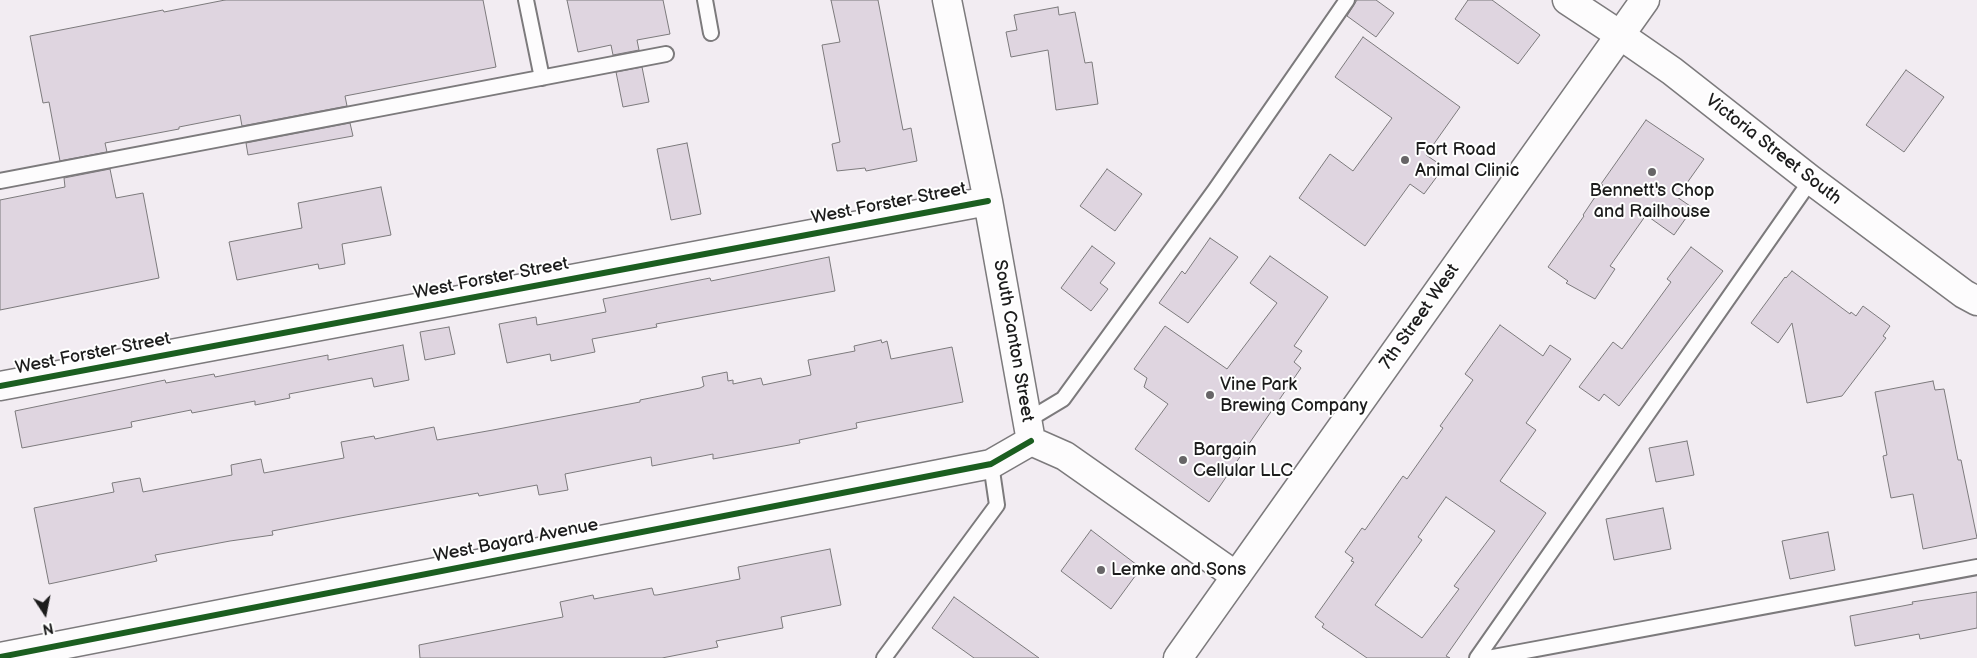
<!DOCTYPE html>
<style>
body{margin:0}
#map{position:relative;width:1977px;height:658px;overflow:hidden;background:#f2ecf2;font-family:"Balsamiq Sans",sans-serif}
canvas{display:block}
.north{position:absolute;left:20px;top:588px;width:50px;height:50px;-webkit-text-stroke:4px #fff;paint-order:stroke;rotate:169deg;font-size:14px;font-weight:700;line-height:20px;text-align:center;color:#1c1c1c}
.north::after{content:'';display:block;margin:auto;width:18px;height:22px;background:#1c1c1c;clip-path:polygon(50% 0,100% 100%,50% 72%,0 100%)}
</style>
<div id="map">
<canvas width="1977" height="658"></canvas>
<div class="north">N</div>
</div>
<script>
const ctx = document.querySelector('canvas').getContext('2d');
ctx.lineJoin = 'round';
function fillPath(path, color) { ctx.fillStyle = color; ctx.fill(path, 'evenodd'); }
const toPath = rows => new Path2D(rows.map(r => 'M' + r).join(''));
function trace(path, color, width, dash) { ctx.strokeStyle = color; ctx.lineWidth = width; ctx.lineCap = dash ? 'butt' : 'round'; ctx.setLineDash(dash || []); ctx.stroke(path); }
function write(font, color, halo, rows, align = 'center') {
  ctx.font = font + ' "Balsamiq Sans",sans-serif'; ctx.lineWidth = 4; ctx.setLineDash([]); ctx.textBaseline = 'middle'; ctx.strokeStyle = halo; ctx.fillStyle = color; for (const [text, x, y, turn = 0] of rows) {
    ctx.save(); ctx.translate(x, y); ctx.rotate((+turn || 0) * Math.PI / 180); ctx.textAlign = isNaN(turn) ? turn : align; if (halo) ctx.strokeText(text, 0, 0); ctx.fillText(text, 0, 0); ctx.restore();
  }
}
const building = toPath([
 [225,0,483,0,496,67,345,96,347,106,242,126,240,115,179,127,179,129,105,143,107,152,60,161,49,102,43,103,30,36,163,10,164,12,225,0],
 [567,0,663,0,670,34,637,40,639,50,613,55,611,45,578,52,567,0],
 [831,0,878,0,903,130,911,128,917,161,866,171,865,168,837,171,832,144,840,142,822,45,840,42,831,0],
 [1357,0,1376,0,1394,13,1376,37,1347,16,1357,0],
 [1468,0,1492,0,1540,35,1518,64,1455,19,1468,0],
 [1058,7,1059,15,1075,12,1085,63,1092,62,1098,104,1056,110,1048,50,1011,57,1006,32,1017,30,1014,15,1058,7],
 [1363,37,1460,107,1426,155,1444,167,1424,194,1410,184,1365,246,1299,198,1330,154,1353,171,1392,118,1335,77,1363,37],
 [642,67,649,102,623,107,616,72,642,67],
 [1906,70,1944,97,1904,152,1866,125,1906,70],
 [1646,120,1704,159,1677,197,1693,208,1674,235,1646,215,1610,266,1615,269,1595,299,1566,283,1568,281,1548,267,1584,216,1583,215,1603,185,1601,184,1646,120],
 [350,123,353,136,248,155,246,143,350,123],
 [687,143,701,214,671,220,657,149,687,143],
 [110,169,116,198,143,193,159,278,0,310,0,200,65,187,64,178,110,169],
 [1107,169,1142,194,1115,231,1080,206,1107,169],
 [381,187,391,235,342,244,345,264,319,269,318,264,237,280,229,242,302,228,298,203,381,187],
 [1210,238,1238,257,1188,323,1159,303,1182,271,1185,274,1210,238],
 [1092,246,1115,263,1100,283,1108,289,1091,311,1061,288,1092,246],
 [1691,247,1723,271,1619,406,1604,394,1599,401,1579,387,1613,342,1622,349,1671,282,1667,279,1691,247],
 [1270,256,1328,297,1294,346,1302,351,1294,362,1301,368,1209,502,1135,449,1168,404,1144,387,1147,378,1134,369,1165,326,1227,369,1277,303,1250,283,1270,256],
 [829,257,835,291,656,324,657,327,592,339,595,352,551,361,550,354,507,363,499,324,536,317,537,325,606,312,603,299,710,278,711,281,829,257],
 [1792,271,1850,314,1851,312,1856,316,1863,306,1890,326,1883,336,1886,338,1842,396,1807,403,1792,323,1778,343,1751,323,1785,277,1786,278,1792,271],
 [1500,325,1543,356,1550,345,1571,359,1526,423,1536,430,1500,481,1546,513,1446,656,1450,658,1367,658,1322,627,1324,624,1315,617,1354,562,1351,561,1353,558,1345,552,1362,528,1365,530,1403,476,1407,479,1443,428,1440,426,1473,380,1465,374,1500,325],
 [1446,497,1495,531,1454,586,1459,589,1422,638,1375,605,1422,540,1418,537,1446,497],
 [449,327,455,354,425,360,420,332,449,327],
 [881,340,882,343,887,341,891,359,952,347,963,402,856,423,857,428,799,440,800,443,713,459,713,454,652,466,651,457,565,474,568,490,539,495,537,485,479,496,478,493,356,515,272,531,273,535,230,541,155,555,157,561,49,584,34,508,114,492,112,483,140,478,143,492,232,475,231,465,261,459,264,473,344,458,341,442,374,436,375,439,434,427,437,440,493,430,640,402,640,400,700,388,704,386,702,377,727,372,728,381,733,380,733,384,761,378,763,385,811,375,808,360,855,351,854,346,881,340],
 [403,345,409,380,374,387,372,378,289,394,290,398,255,405,255,401,192,413,191,410,131,422,132,427,22,448,15,411,165,380,166,383,214,374,215,377,328,355,328,360,403,345],
 [1933,381,1935,390,1944,389,1958,460,1961,460,1977,538,1923,549,1913,494,1891,498,1883,456,1887,455,1875,392,1933,381],
 [1687,441,1694,475,1656,482,1649,448,1687,441],
 [1663,508,1671,549,1614,560,1606,519,1663,508],
 [1091,530,1141,568,1111,609,1061,571,1091,530],
 [1828,532,1835,570,1790,579,1782,541,1828,532],
 [830,549,841,605,781,617,783,628,716,641,718,647,662,658,420,658,419,645,563,617,560,602,593,595,594,599,652,588,654,595,657,595,740,579,738,567,830,549],
 [1977,592,1977,628,1920,639,1919,634,1855,646,1850,616,1913,604,1912,602,1977,592],
 [954,597,1039,658,974,658,932,628,954,597]
]);
fillPath(building, '#dfd5e0');
trace(building, '#7c7a7c', 1);
const service = toPath([
 [526,0,542,78],
 [705,0,711,33],
 [0,181,666,54],
 [1028,420,1063,399,1215,190,1347,0],
 [884,658,997,505,991,464],
 [1477,658,1811,180],
 [1488,658,1977,567]
]);
const minor = toPath([
 [947,0,988,201,1031,441,1065,456,1236,576],
 [1567,0,1620,35],
 [0,386,988,201],
 [0,657,991,464,1031,441]
]);
const tertiary = toPath([
 [1620,35,1672,71,1811,180,1964,294,1977,301]
]);
const secondary = toPath([
 [1178,658,1645,0]
]);
trace(service, '#7c7a7c', 18);
trace(minor, '#7c7a7c', 31);
trace(tertiary, '#7c7a7c', 31);
trace(secondary, '#7c7a7c', 31);
trace(service, '#fdfcfd', 14);
trace(minor, '#fdfcfd', 28);
trace(tertiary, '#fdfcfd', 28);
trace(secondary, '#fdfcfd', 28);
trace(toPath([
 [0,386,988,201],
 [0,657,991,464,1031,441]
]), '#1b5e20', 6);
for (const [x, y, r, color] of [
 [1405,160,5,"#676567"],
 [1652,172,5,"#676567"],
 [1210,395,5,"#676567"],
 [1183,460,5,"#676567"],
 [1101,570,5,"#676567"]
]) { const dot = new Path2D(); dot.arc(x, y, r, 0, 2 * Math.PI); ctx.fillStyle = color; ctx.fill(dot); trace(dot, '#fff', 2); }
write('18px', '#1c1c1c', '#fff', [
 ["Fort Road",1415,150],
 ["Animal Clinic",1415,171],
 ["Bennett's Chop",1652,191,"center"],
 ["and Railhouse",1652,212,"center"],
 ["Vine Park",1220,385],
 ["Brewing Company",1220,406],
 ["Bargain",1193,450],
 ["Cellular LLC",1193,471],
 ["Lemke and Sons",1111,570]
], 'left');
write('18px', '#1c1c1c', '#fff', [
 ["Victoria Street South",1773,150,38],
 ["West Forster Street",889,204,-11],
 ["West Forster Street",491,279,-11],
 ["7th Street West",1420,317,-55],
 ["South Canton Street",1013,341,80],
 ["West Forster Street",93,354,-11],
 ["West Bayard Avenue",516,541,-11]
]);
</script>
